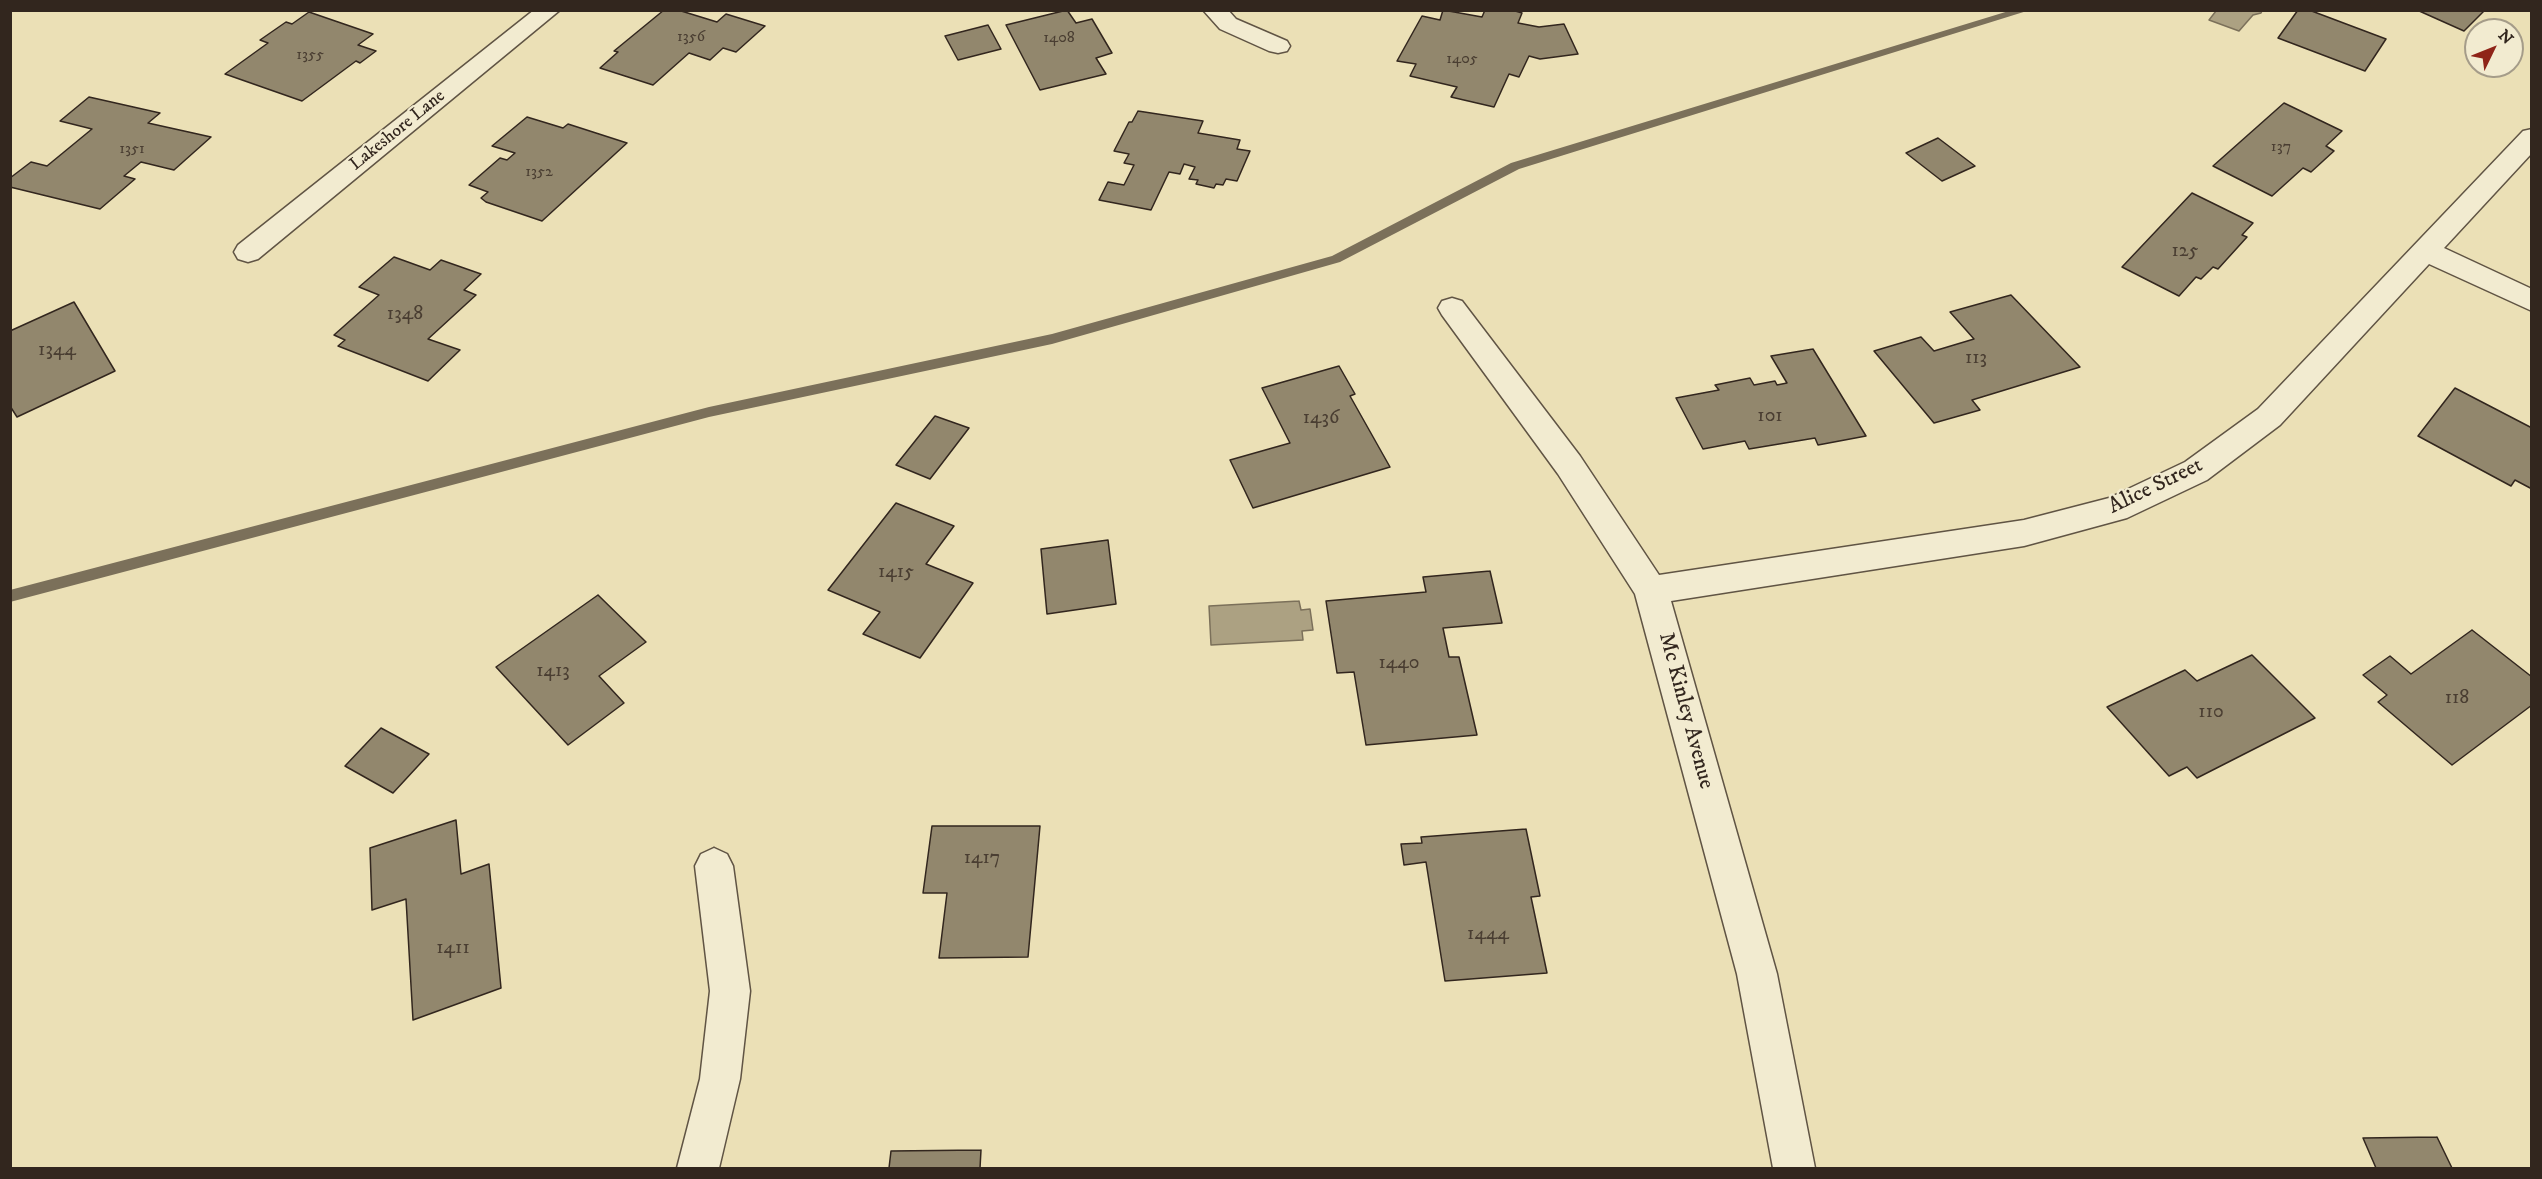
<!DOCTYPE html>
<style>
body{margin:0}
#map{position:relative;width:2542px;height:1179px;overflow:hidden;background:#ebe0b6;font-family:"IM FELL DW Pica",serif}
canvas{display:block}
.frame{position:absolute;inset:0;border:12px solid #32261e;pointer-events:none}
.north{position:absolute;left:2464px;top:18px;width:60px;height:60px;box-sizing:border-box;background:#f2ebd0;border:2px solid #a59c89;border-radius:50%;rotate:47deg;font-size:16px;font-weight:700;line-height:24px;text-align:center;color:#32261e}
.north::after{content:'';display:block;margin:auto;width:21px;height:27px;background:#8f2418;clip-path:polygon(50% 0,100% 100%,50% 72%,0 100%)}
</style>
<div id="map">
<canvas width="2542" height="1179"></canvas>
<div class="frame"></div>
<div class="north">N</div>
</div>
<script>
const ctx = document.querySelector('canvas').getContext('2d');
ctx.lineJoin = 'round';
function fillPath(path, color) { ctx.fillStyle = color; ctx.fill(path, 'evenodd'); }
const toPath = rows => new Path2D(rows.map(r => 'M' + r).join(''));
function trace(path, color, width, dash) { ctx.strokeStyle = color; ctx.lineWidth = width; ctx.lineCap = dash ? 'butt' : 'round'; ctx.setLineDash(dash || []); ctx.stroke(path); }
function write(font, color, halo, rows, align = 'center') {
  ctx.font = font + ' "IM FELL DW Pica",serif'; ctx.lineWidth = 4.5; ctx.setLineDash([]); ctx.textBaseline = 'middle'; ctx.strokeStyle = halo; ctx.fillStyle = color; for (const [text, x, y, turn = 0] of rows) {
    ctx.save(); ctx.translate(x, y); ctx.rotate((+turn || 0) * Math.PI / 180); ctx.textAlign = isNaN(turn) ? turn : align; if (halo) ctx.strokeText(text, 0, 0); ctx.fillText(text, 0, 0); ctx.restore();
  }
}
const water = toPath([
 [2262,11,2261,13,2253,15,2239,31,2209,20,2216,11,2262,11],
 [1299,601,1301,610,1310,609,1313,630,1302,631,1303,640,1211,645,1209,606,1299,601]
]);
fillPath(water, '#aca182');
trace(water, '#7b705a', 1.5);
fillPath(toPath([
 [2012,10,2030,10,1519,169,1340,262,1052,344,709,417,10,602,10,590,709,407,1052,334,1332,256,1511,163,2012,10]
]), '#7b705a');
const building = toPath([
 [664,10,678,10,717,22,726,14,765,26,736,52,723,48,710,60,689,53,653,85,600,68,618,52,614,51,664,10],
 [1067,10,1076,23,1092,19,1112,53,1096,58,1106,74,1040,90,1006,25,1067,10],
 [1443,10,1482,17,1485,10,1512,10,1522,13,1518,23,1539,27,1564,24,1578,54,1540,59,1529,56,1519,77,1509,74,1494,107,1451,97,1457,87,1410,76,1416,64,1397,61,1422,16,1440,20,1443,10],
 [2298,10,2309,10,2386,39,2365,71,2278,38,2298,10],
 [2417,10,2485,10,2464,31,2417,10],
 [309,12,373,34,358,45,376,51,360,63,356,61,302,101,225,74,268,43,260,40,286,22,292,24,309,12],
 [988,25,1001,49,958,60,945,36,988,25],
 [89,97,160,113,148,123,211,137,174,170,141,162,124,176,135,179,100,209,10,187,10,178,31,162,47,166,92,129,60,121,89,97],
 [2284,103,2342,131,2326,146,2334,151,2311,172,2303,168,2272,196,2213,166,2284,103],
 [1138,111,1203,121,1198,133,1240,140,1237,149,1250,151,1237,181,1226,179,1223,185,1216,184,1214,188,1196,184,1198,180,1189,179,1195,167,1184,164,1180,174,1169,172,1151,210,1099,200,1108,182,1124,185,1134,165,1124,163,1129,154,1114,151,1129,122,1132,122,1138,111],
 [527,117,563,128,568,124,627,143,542,221,486,202,481,198,488,192,469,185,500,158,507,160,515,153,492,146,527,117],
 [1938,138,1975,166,1942,181,1906,153,1938,138],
 [2192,193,2253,223,2242,235,2247,237,2218,269,2213,267,2201,279,2196,277,2179,296,2122,267,2192,193],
 [394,257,430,270,441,260,481,274,464,290,476,295,428,339,460,350,428,381,338,346,345,340,334,335,379,295,359,287,394,257],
 [2011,295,2080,367,1972,400,1980,410,1934,423,1874,351,1921,337,1934,351,1974,339,1950,312,2011,295],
 [74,302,115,371,17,417,10,406,10,331,74,302],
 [1813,349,1866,436,1818,445,1815,438,1749,449,1745,441,1703,449,1676,398,1719,390,1715,385,1750,378,1754,385,1775,381,1777,385,1787,383,1771,356,1813,349],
 [1339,366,1355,394,1350,396,1390,467,1253,508,1230,460,1290,443,1262,388,1339,366],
 [2455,388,2532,428,2532,489,2515,480,2511,486,2418,436,2455,388],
 [935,416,969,428,930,479,896,465,935,416],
 [896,503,954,526,926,564,973,583,920,658,863,634,880,612,828,590,896,503],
 [1108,540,1116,604,1047,614,1041,549,1108,540],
 [1490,571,1502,623,1443,628,1449,657,1459,657,1477,735,1366,745,1354,672,1337,673,1326,601,1426,592,1423,577,1490,571],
 [598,595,646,642,599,676,624,703,568,745,496,667,598,595],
 [2472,630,2532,677,2532,705,2452,765,2378,702,2387,695,2363,675,2390,656,2411,674,2472,630],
 [2252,655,2315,718,2197,778,2187,767,2169,776,2107,707,2185,670,2197,681,2252,655],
 [381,728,429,754,393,793,345,766,381,728],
 [456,820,461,874,489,864,501,988,413,1020,406,899,372,910,370,848,456,820],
 [932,826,1040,826,1028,957,939,958,947,893,923,893,932,826],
 [1526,829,1540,896,1531,897,1547,973,1445,981,1426,862,1404,865,1401,844,1422,843,1421,837,1526,829],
 [2437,1137,2452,1168,2376,1168,2363,1138,2437,1137],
 [981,1150,980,1168,889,1168,891,1151,981,1150]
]);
fillPath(building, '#92876d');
trace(building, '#32261e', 1.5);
const minor = toPath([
 [534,10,560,10,258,259,248,262,238,259,234,252,238,245,534,10],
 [1203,10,1228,10,1236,19,1287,41,1290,46,1287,51,1278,53,1269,51,1220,29,1203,10],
 [2532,129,2532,153,2444,248,2532,289,2532,311,2429,264,2280,425,2207,480,2127,518,2024,546,1671,601,1777,974,1815,1168,1773,1168,1737,974,1635,594,1558,474,1442,315,1438,308,1442,301,1452,298,1462,301,1580,456,1659,575,2024,520,2109,498,2185,462,2258,409,2523,131,2532,129],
 [714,848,727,854,733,866,750,991,740,1079,719,1168,677,1168,700,1079,710,991,695,866,701,854,714,848]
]);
trace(minor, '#605444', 3);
fillPath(minor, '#f2ebd0');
write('16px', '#4a3e32', null, [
 ["1356",691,38],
 ["1408",1059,39],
 ["1355",310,56],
 ["1405",1462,60],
 ["137",2281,148],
 ["1351",132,150],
 ["1352",539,173]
]);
write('18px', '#32261e', '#f2ebd0', [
 ["Lakeshore Lane",398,131,-39]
]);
write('20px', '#4a3e32', null, [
 ["125",2185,252],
 ["1348",405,315],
 ["1344",57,351],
 ["113",1976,359],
 ["101",1770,417],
 ["1436",1321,419],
 ["1415",896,573],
 ["1440",1399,664],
 ["1413",553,672],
 ["118",2457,699],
 ["110",2211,713],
 ["1417",982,859],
 ["1444",1488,935],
 ["1411",453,949]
]);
write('22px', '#32261e', '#f2ebd0', [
 ["Alice Street",2156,487,-26],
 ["Mc Kinley Avenue",1685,711,75]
]);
</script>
